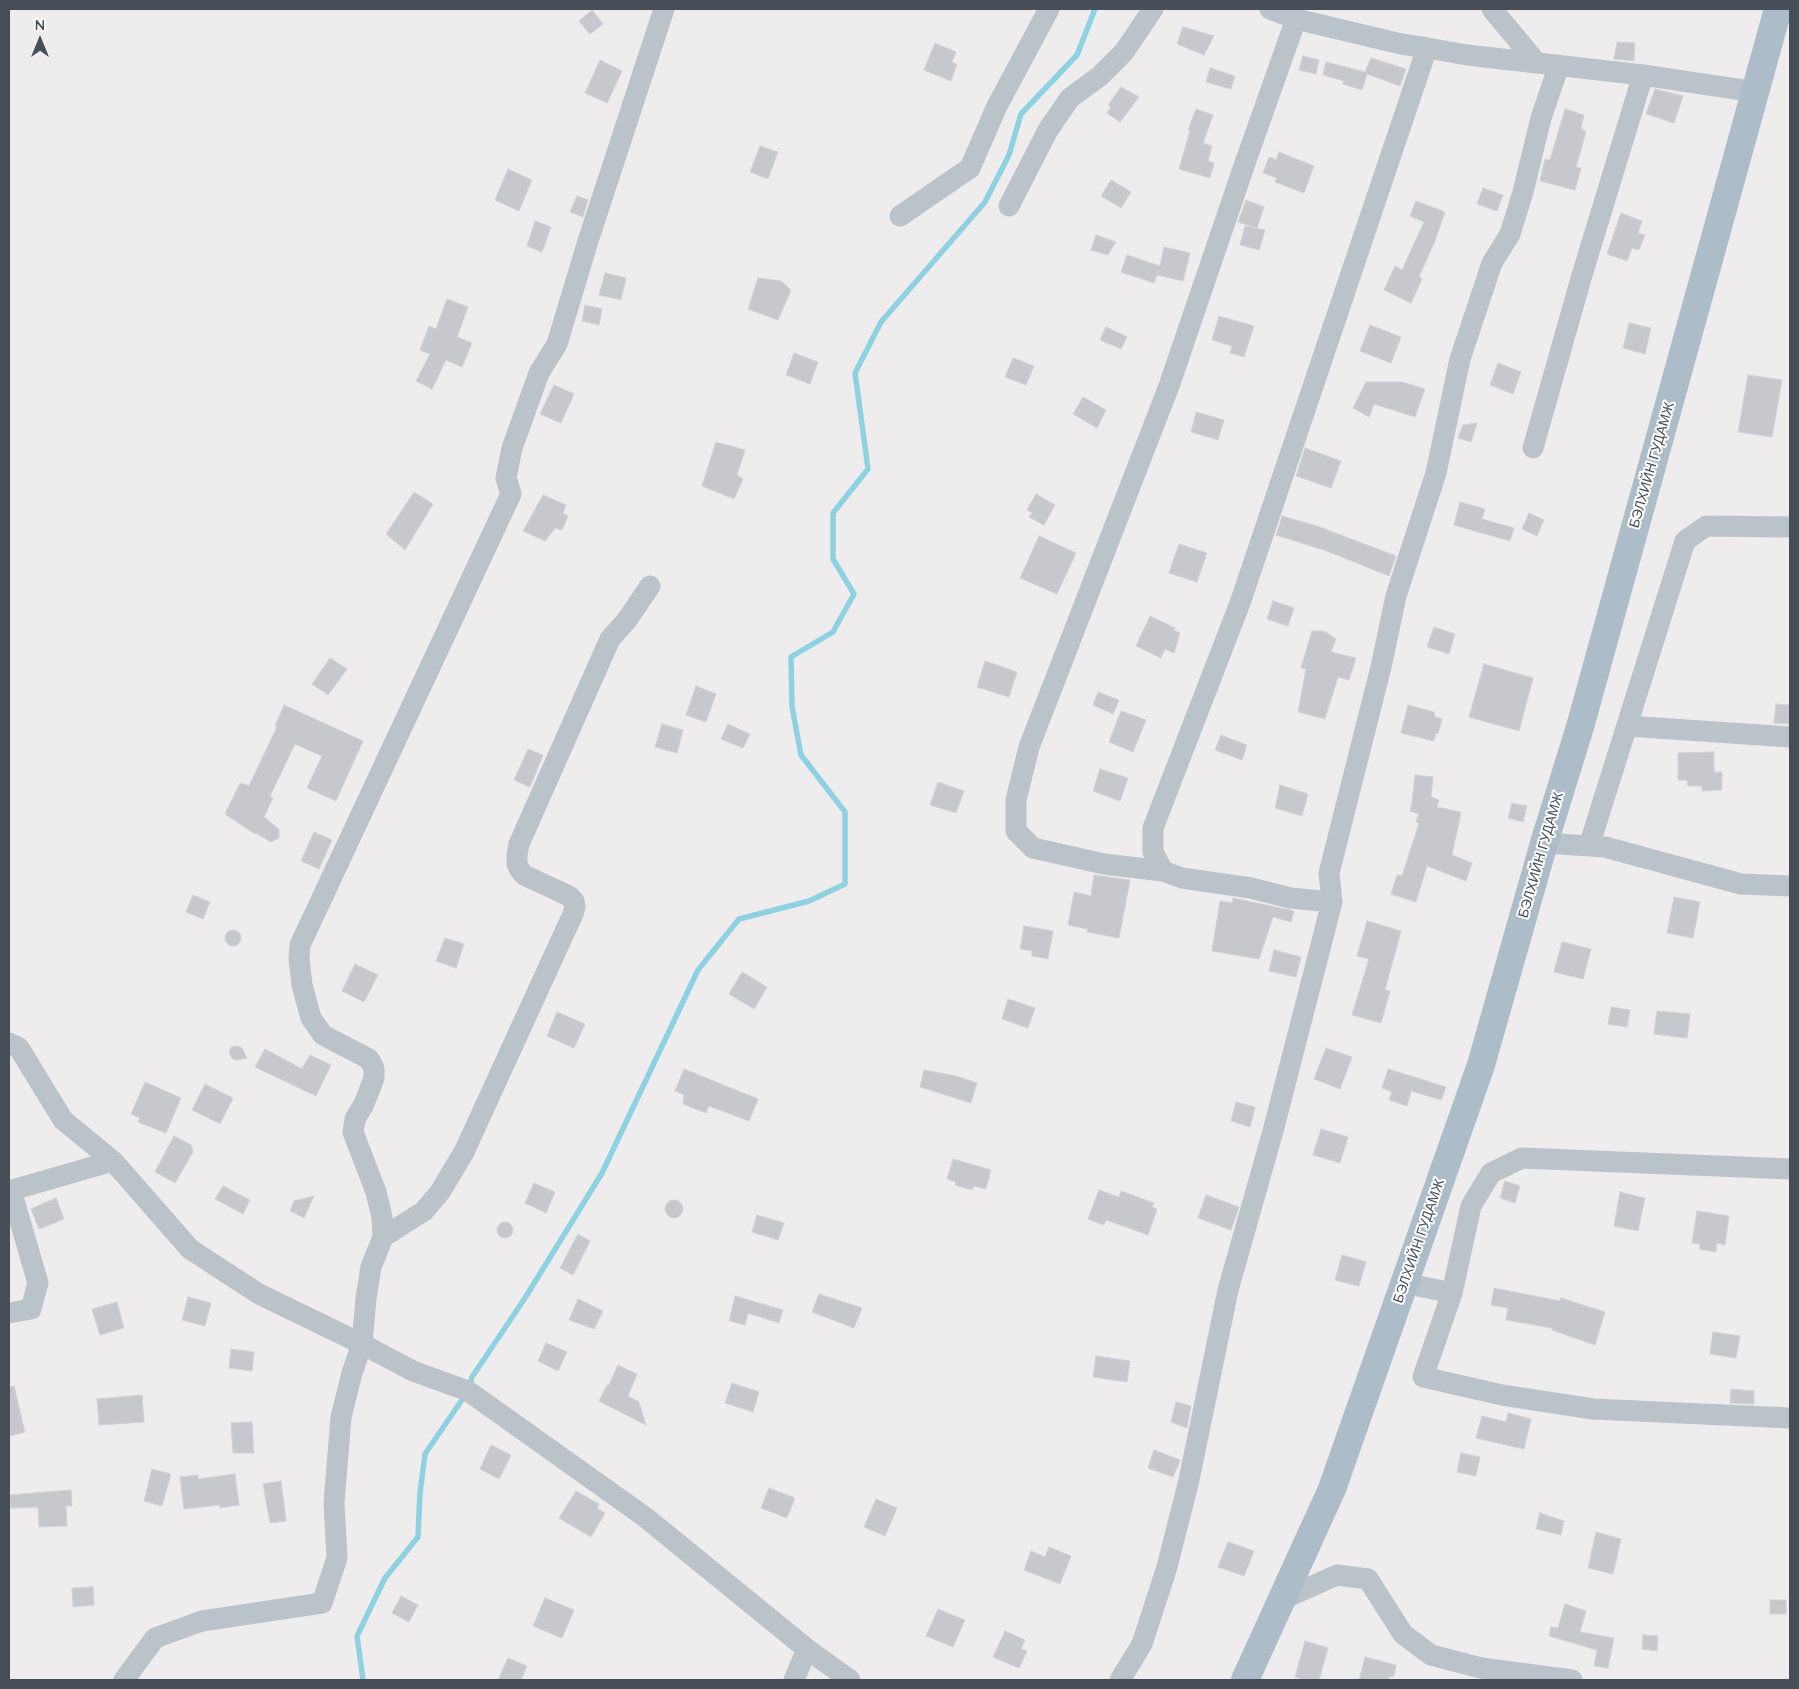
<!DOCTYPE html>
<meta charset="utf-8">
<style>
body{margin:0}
#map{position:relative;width:1799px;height:1689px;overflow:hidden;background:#eeecec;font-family:Quicksand,sans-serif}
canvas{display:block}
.frame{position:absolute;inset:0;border:10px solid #464f57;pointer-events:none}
.north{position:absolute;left:15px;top:15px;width:50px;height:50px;-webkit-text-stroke:4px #fff;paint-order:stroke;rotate:0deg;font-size:14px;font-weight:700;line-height:20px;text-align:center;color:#464f57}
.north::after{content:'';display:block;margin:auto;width:18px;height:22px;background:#464f57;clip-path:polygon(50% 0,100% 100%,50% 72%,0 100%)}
</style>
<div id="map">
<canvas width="1799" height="1689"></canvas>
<div class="frame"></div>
<div class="north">N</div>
</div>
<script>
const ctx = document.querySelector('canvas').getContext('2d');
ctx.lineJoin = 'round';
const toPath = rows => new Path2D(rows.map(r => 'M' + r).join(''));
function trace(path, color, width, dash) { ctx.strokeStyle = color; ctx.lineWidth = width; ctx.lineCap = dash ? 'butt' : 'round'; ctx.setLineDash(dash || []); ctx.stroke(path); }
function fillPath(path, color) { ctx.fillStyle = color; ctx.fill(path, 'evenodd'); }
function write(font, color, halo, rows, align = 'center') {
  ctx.font = font + ' Quicksand,sans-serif'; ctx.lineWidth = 4; ctx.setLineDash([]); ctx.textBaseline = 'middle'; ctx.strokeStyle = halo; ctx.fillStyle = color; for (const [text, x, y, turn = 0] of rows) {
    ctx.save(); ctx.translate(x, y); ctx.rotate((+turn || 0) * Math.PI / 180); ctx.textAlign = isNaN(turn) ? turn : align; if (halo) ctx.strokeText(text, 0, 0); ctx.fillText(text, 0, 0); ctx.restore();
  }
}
trace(toPath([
 [363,1680,357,1636,385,1578,418,1537,420,1493,425,1454,468,1391,472,1377,525,1298,602,1173,698,970,739,919,809,901,845,884,845,812,801,755,792,707,791,657,833,632,854,594,833,559,833,513,868,469,855,373,881,322,985,202,1009,155,1021,114,1077,55,1095,9]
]), '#8ed2e2', 5.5);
const building = toPath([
 [592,10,603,24,590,34,579,21,592,10],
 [1183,27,1214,36,1204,55,1177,44,1183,27],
 [1617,42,1635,43,1634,61,1614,59,1617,42],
 [935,43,956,52,952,62,957,64,951,81,924,70,935,43],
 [1303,56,1319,60,1316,74,1299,70,1303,56],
 [1371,58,1406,69,1400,86,1367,74,1362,90,1343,84,1344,81,1323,75,1326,62,1365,72,1371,58],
 [600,60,622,71,607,103,585,93,600,60],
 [1210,68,1235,76,1231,89,1206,82,1210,68],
 [1121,87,1139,97,1120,122,1107,113,1111,107,1108,105,1121,87],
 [1655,89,1683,96,1674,123,1646,114,1655,89],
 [1196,109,1213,115,1203,143,1212,146,1208,161,1214,163,1210,178,1179,169,1190,131,1188,130,1196,109],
 [1565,109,1584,115,1581,128,1586,132,1576,167,1581,168,1575,190,1540,181,1545,159,1550,160,1565,109],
 [760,146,778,152,768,179,750,172,760,146],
 [1279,152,1314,166,1304,193,1275,182,1277,178,1263,173,1269,157,1276,160,1279,152],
 [508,169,532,180,519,211,495,200,508,169],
 [1111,180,1131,192,1121,208,1101,196,1111,180],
 [1483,188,1503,195,1497,211,1477,204,1483,188],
 [577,196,588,200,583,217,570,212,577,196],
 [1246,200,1264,207,1257,228,1238,222,1246,200],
 [1416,201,1445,212,1434,243,1419,277,1422,279,1411,303,1384,290,1395,266,1402,270,1424,222,1410,216,1416,201],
 [1621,213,1642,221,1638,233,1645,235,1639,250,1632,248,1627,261,1607,254,1621,213],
 [535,221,551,227,542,252,527,246,535,221],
 [1245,226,1265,230,1259,250,1240,245,1245,226],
 [1096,235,1116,242,1108,255,1091,250,1096,235],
 [1164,247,1190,253,1183,281,1157,275,1159,270,1154,283,1121,272,1127,255,1160,266,1164,247],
 [605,273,626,278,621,300,599,295,605,273],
 [758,278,781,281,791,290,778,320,748,309,758,278],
 [447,299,468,307,457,337,472,343,462,367,446,360,432,389,416,381,430,354,420,350,429,326,436,329,447,299],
 [585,305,602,309,599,325,582,321,585,305],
 [1219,316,1254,326,1244,357,1230,353,1232,346,1212,340,1219,316],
 [1629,323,1651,328,1645,354,1623,348,1629,323],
 [1370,325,1401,337,1391,363,1360,351,1370,325],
 [1106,327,1127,337,1121,349,1100,340,1106,327],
 [794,353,818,362,810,384,786,375,794,353],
 [1013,358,1034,366,1026,385,1005,377,1013,358],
 [1498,363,1521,372,1513,394,1490,385,1498,363],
 [1748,375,1782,380,1772,437,1738,432,1748,375],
 [1366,382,1402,382,1425,389,1415,417,1374,404,1369,417,1353,408,1366,382],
 [554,385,574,394,561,423,540,414,554,385],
 [1083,397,1106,410,1097,428,1073,414,1083,397],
 [1196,412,1224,420,1218,440,1191,432,1196,412],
 [1477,423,1471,442,1458,438,1463,425,1477,423],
 [716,442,745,450,737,475,743,479,734,499,702,486,716,442],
 [1305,448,1341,461,1331,488,1296,476,1305,448],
 [414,492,433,504,405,550,386,534,414,492],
 [1036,494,1055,505,1044,525,1029,517,1032,513,1027,510,1036,494],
 [543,495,566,505,563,513,568,516,562,530,555,528,545,541,523,531,543,495],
 [1460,502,1485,509,1482,519,1514,528,1510,541,1454,525,1460,502],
 [1529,513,1544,520,1537,536,1522,529,1529,513],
 [1282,516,1317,526,1396,556,1389,576,1327,551,1276,535,1282,516],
 [1039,536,1076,553,1057,594,1020,578,1039,536],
 [1179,544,1207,553,1197,582,1169,573,1179,544],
 [1273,601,1294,608,1288,626,1267,619,1273,601],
 [1150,616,1175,628,1174,630,1180,633,1174,653,1165,649,1161,658,1136,646,1150,616],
 [1434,627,1455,634,1449,654,1427,647,1434,627],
 [1312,631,1324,631,1336,639,1331,652,1356,658,1349,680,1338,677,1325,719,1298,712,1306,669,1301,668,1312,631],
 [330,658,347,669,328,695,312,684,330,658],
 [985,661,1017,672,1009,697,977,687,985,661],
 [1484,664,1533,678,1519,731,1469,717,1484,664],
 [696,686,716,694,706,722,686,715,696,686],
 [1098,692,1119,700,1113,714,1093,705,1098,692],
 [1776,704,1790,705,1790,724,1774,723,1776,704],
 [284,705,363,741,336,801,307,788,322,756,295,744,270,796,273,798,264,817,279,829,279,838,271,842,256,833,255,834,225,814,240,783,249,786,277,727,275,726,284,705],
 [1408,705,1434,712,1435,717,1442,719,1438,734,1436,733,1434,741,1401,733,1408,705],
 [1121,711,1146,720,1133,752,1109,742,1121,711],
 [662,724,683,730,677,753,655,747,662,724],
 [728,724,750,734,743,748,721,739,728,724],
 [1221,735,1247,745,1242,760,1215,750,1221,735],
 [528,749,543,755,530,787,514,780,528,749],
 [1714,752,1714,772,1722,772,1722,790,1702,791,1702,786,1688,786,1687,780,1678,780,1678,753,1714,752],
 [1100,769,1128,778,1120,801,1093,791,1100,769],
 [1415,775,1433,777,1431,797,1439,800,1437,807,1461,812,1452,855,1472,863,1466,881,1427,866,1416,902,1391,894,1397,875,1402,876,1419,823,1416,822,1419,814,1410,811,1412,803,1415,775],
 [938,782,964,791,956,813,930,805,938,782],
 [1280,785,1308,794,1302,816,1275,808,1280,785],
 [1512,803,1527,806,1523,822,1508,818,1512,803],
 [314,832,332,840,319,869,301,861,314,832],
 [1094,875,1130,880,1119,938,1087,932,1088,929,1068,925,1074,892,1091,896,1094,875],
 [193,895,210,902,203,919,186,912,193,895],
 [1674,897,1700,902,1693,938,1667,933,1674,897],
 [1233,898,1294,911,1291,922,1273,917,1259,959,1212,951,1220,901,1232,903,1233,898],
 [1367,921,1401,931,1385,990,1390,991,1381,1023,1352,1015,1369,959,1357,956,1367,921],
 [1024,926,1053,931,1048,959,1032,956,1032,951,1020,949,1024,926],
 '225 938a8 8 0 1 1 16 0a8 8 0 1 1-16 0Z',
 [445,938,464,944,456,968,436,961,445,938],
 [1562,942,1591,949,1583,979,1554,972,1562,942],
 [1274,950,1301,957,1296,977,1269,971,1274,950],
 [355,964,378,975,364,1002,342,991,355,964],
 [742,972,767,987,754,1009,729,994,742,972],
 [1008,999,1035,1008,1028,1028,1002,1019,1008,999],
 [1611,1007,1630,1010,1627,1027,1608,1024,1611,1007],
 [1657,1011,1690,1014,1687,1038,1654,1034,1657,1011],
 [557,1012,585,1024,574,1048,547,1036,557,1012],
 [238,1046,242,1048,247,1058,236,1060,232,1058,229,1053,231,1047,238,1046],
 [1326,1048,1352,1057,1340,1089,1314,1079,1326,1048],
 [265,1049,302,1069,310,1055,331,1065,316,1096,255,1067,265,1049],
 [684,1069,758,1099,749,1121,709,1106,706,1113,683,1104,684,1095,675,1091,684,1069],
 [1388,1069,1446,1087,1441,1100,1411,1091,1407,1106,1389,1100,1392,1092,1382,1088,1388,1069],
 [924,1070,956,1076,977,1083,971,1103,920,1087,924,1070],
 [145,1082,181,1098,166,1133,138,1122,140,1118,131,1114,145,1082],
 [205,1084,233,1098,220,1124,192,1110,205,1084],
 [1236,1102,1255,1107,1250,1127,1231,1121,1236,1102],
 [1321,1129,1348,1137,1340,1163,1313,1155,1321,1129],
 [174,1136,191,1145,193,1152,175,1183,155,1172,174,1136],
 [953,1159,991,1170,986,1189,974,1186,972,1190,955,1185,956,1182,947,1179,953,1159],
 [1505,1181,1520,1186,1515,1203,1500,1198,1505,1181],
 [534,1183,555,1192,546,1213,525,1203,534,1183],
 [223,1186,250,1200,243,1214,215,1199,223,1186],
 [1099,1190,1119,1197,1121,1191,1154,1203,1152,1207,1157,1209,1148,1235,1106,1220,1104,1225,1088,1219,1099,1190],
 [1620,1192,1645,1198,1638,1231,1614,1226,1620,1192],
 [1206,1195,1239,1207,1231,1230,1198,1218,1206,1195],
 [314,1196,304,1218,290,1211,294,1201,314,1196],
 [56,1198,64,1219,39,1229,31,1209,56,1198],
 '665 1209a9 9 0 1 1 18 0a9 9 0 1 1-18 0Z',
 [1697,1211,1729,1216,1725,1245,1717,1243,1716,1252,1699,1249,1700,1244,1692,1243,1697,1211],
 [757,1215,784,1223,778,1240,752,1232,757,1215],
 '497 1230a8 8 0 1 1 16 0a8 8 0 1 1-16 0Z',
 [578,1234,590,1241,573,1275,560,1268,578,1234],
 [1342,1255,1366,1262,1359,1286,1335,1280,1342,1255],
 [1494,1288,1560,1301,1561,1298,1605,1312,1595,1345,1552,1330,1552,1328,1506,1320,1508,1308,1491,1305,1494,1288],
 [819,1294,862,1308,854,1328,812,1312,819,1294],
 [735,1296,783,1310,779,1323,748,1313,745,1325,729,1321,735,1296],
 [188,1297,211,1303,205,1326,182,1320,188,1297],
 [578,1299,603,1311,594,1329,569,1320,578,1299],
 [117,1302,124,1328,100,1335,92,1309,117,1302],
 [1713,1332,1740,1336,1736,1358,1710,1354,1713,1332],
 [546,1343,567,1352,558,1371,538,1361,546,1343],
 [231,1349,254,1352,252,1371,229,1368,231,1349],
 [1096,1356,1130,1361,1127,1382,1093,1377,1096,1356],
 [618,1365,637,1374,628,1396,639,1402,646,1425,599,1401,607,1385,609,1385,618,1365],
 [732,1383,759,1392,753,1412,725,1403,732,1383],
 [14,1386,25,1432,9,1436,9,1387,14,1386],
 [1731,1389,1754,1391,1754,1404,1730,1403,1731,1389],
 [142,1395,144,1422,99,1425,97,1399,142,1395],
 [1176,1402,1191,1406,1187,1428,1171,1422,1176,1402],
 [1508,1413,1531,1419,1524,1449,1476,1438,1482,1416,1506,1422,1508,1413],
 [252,1422,254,1453,233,1453,231,1423,252,1422],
 [491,1445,511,1455,499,1479,480,1469,491,1445],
 [1154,1450,1180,1460,1173,1477,1148,1468,1154,1450],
 [1461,1453,1480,1457,1476,1476,1457,1472,1461,1453],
 [152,1469,171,1474,162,1506,144,1501,152,1469],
 [235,1474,239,1505,220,1508,220,1505,184,1509,180,1477,198,1475,198,1479,235,1474],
 [281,1481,286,1521,270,1523,263,1484,281,1481],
 [769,1488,795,1498,787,1518,761,1508,769,1488],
 [71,1490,72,1506,66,1506,67,1526,39,1527,38,1507,9,1508,9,1495,71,1490],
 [576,1491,599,1504,597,1508,605,1513,591,1537,559,1518,576,1491],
 [876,1499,897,1508,885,1536,864,1527,876,1499],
 [1540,1513,1564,1521,1561,1535,1536,1529,1540,1513],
 [1596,1532,1621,1539,1613,1574,1588,1568,1596,1532],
 [1228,1542,1254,1551,1244,1576,1218,1567,1228,1542],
 [1049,1547,1071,1556,1060,1584,1024,1570,1031,1551,1045,1557,1049,1547],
 [93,1587,94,1605,73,1607,72,1588,93,1587],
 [401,1596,418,1605,409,1622,392,1613,401,1596],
 [545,1598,574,1610,562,1638,533,1626,545,1598],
 [1770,1600,1786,1600,1786,1614,1770,1614,1770,1600],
 [1565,1604,1586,1611,1580,1632,1614,1638,1608,1668,1594,1666,1597,1650,1549,1636,1551,1627,1558,1628,1565,1604],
 [938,1609,965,1620,953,1647,926,1636,938,1609],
 [1005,1631,1025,1640,1021,1649,1027,1651,1019,1668,993,1657,1005,1631],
 [1643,1635,1658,1636,1657,1651,1642,1649,1643,1635],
 [1305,1641,1328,1648,1319,1680,1307,1680,1295,1677,1305,1641],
 [1365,1657,1396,1665,1394,1676,1389,1677,1388,1680,1359,1680,1365,1657],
 [508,1658,527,1666,521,1680,498,1680,508,1658]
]);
fillPath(building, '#c7c8ce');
trace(building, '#d0d2d7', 1);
trace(toPath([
 [1270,9,1296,19,1401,44,1427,48],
 [1492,9,1536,62],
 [1009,206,1048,130,1070,98,1100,76,1124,52,1153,9],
 [900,216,970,168,997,106,1049,9],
 [1533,448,1582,275,1643,75],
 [1627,726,1790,737],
 [1544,843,1605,847,1741,884,1790,886],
 [1589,846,1685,541,1706,526,1790,527],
 [1163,871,1104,864,1033,848,1016,831,1016,800,1029,747,1169,386,1244,166,1296,19],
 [1332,902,1290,898,1251,888,1182,878,1163,871,1153,852,1153,828,1240,603,1427,48,1467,55,1643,75,1756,92],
 [9,1043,19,1048,63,1120,113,1161,190,1249,259,1294,362,1344,413,1371,468,1391,645,1517,807,1649,850,1680],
 [9,1191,113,1161],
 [383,1237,424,1211,440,1192,464,1152,573,914,575,907,574,901,569,896,524,875,520,870,517,864,517,855,519,844,610,639,627,620,650,586],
 [1404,1283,1452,1293,1423,1377,1502,1395,1593,1409,1790,1418],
 [1452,1293,1471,1206,1491,1173,1522,1158,1790,1169],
 [9,1313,31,1309,38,1283,11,1190],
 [1281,1600,1337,1575,1368,1579,1403,1634,1431,1655,1481,1668,1572,1680],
 [124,1680,155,1638,202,1621,322,1603,337,1558,334,1503,341,1417,352,1373,362,1344,366,1298,371,1267,383,1237,382,1217,376,1192,353,1132,355,1119,364,1104,374,1078,374,1068,369,1059,323,1035,311,1018,302,985,299,958,300,945,511,494,506,478,512,448,539,373,557,344,588,241,664,9],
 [794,1680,807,1649],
 [1120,1680,1142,1644,1167,1567,1189,1480,1228,1290,1273,1131,1332,902,1329,873,1381,667,1396,596,1436,473,1460,359,1492,263,1510,234,1523,192,1541,118,1559,65]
]), '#bbc3ca', 21);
trace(toPath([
 [1245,1680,1332,1489,1481,1065,1544,843,1580,727,1778,9]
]), '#adbcc9', 28);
write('14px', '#464f57', '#fff', [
 ["БЭЛХИЙН ГУДАМЖ",1652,465,-74],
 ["БЭЛХИЙН ГУДАМЖ",1541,855,-74],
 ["БЭЛХИЙН ГУДАМЖ",1419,1241,-71]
]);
</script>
